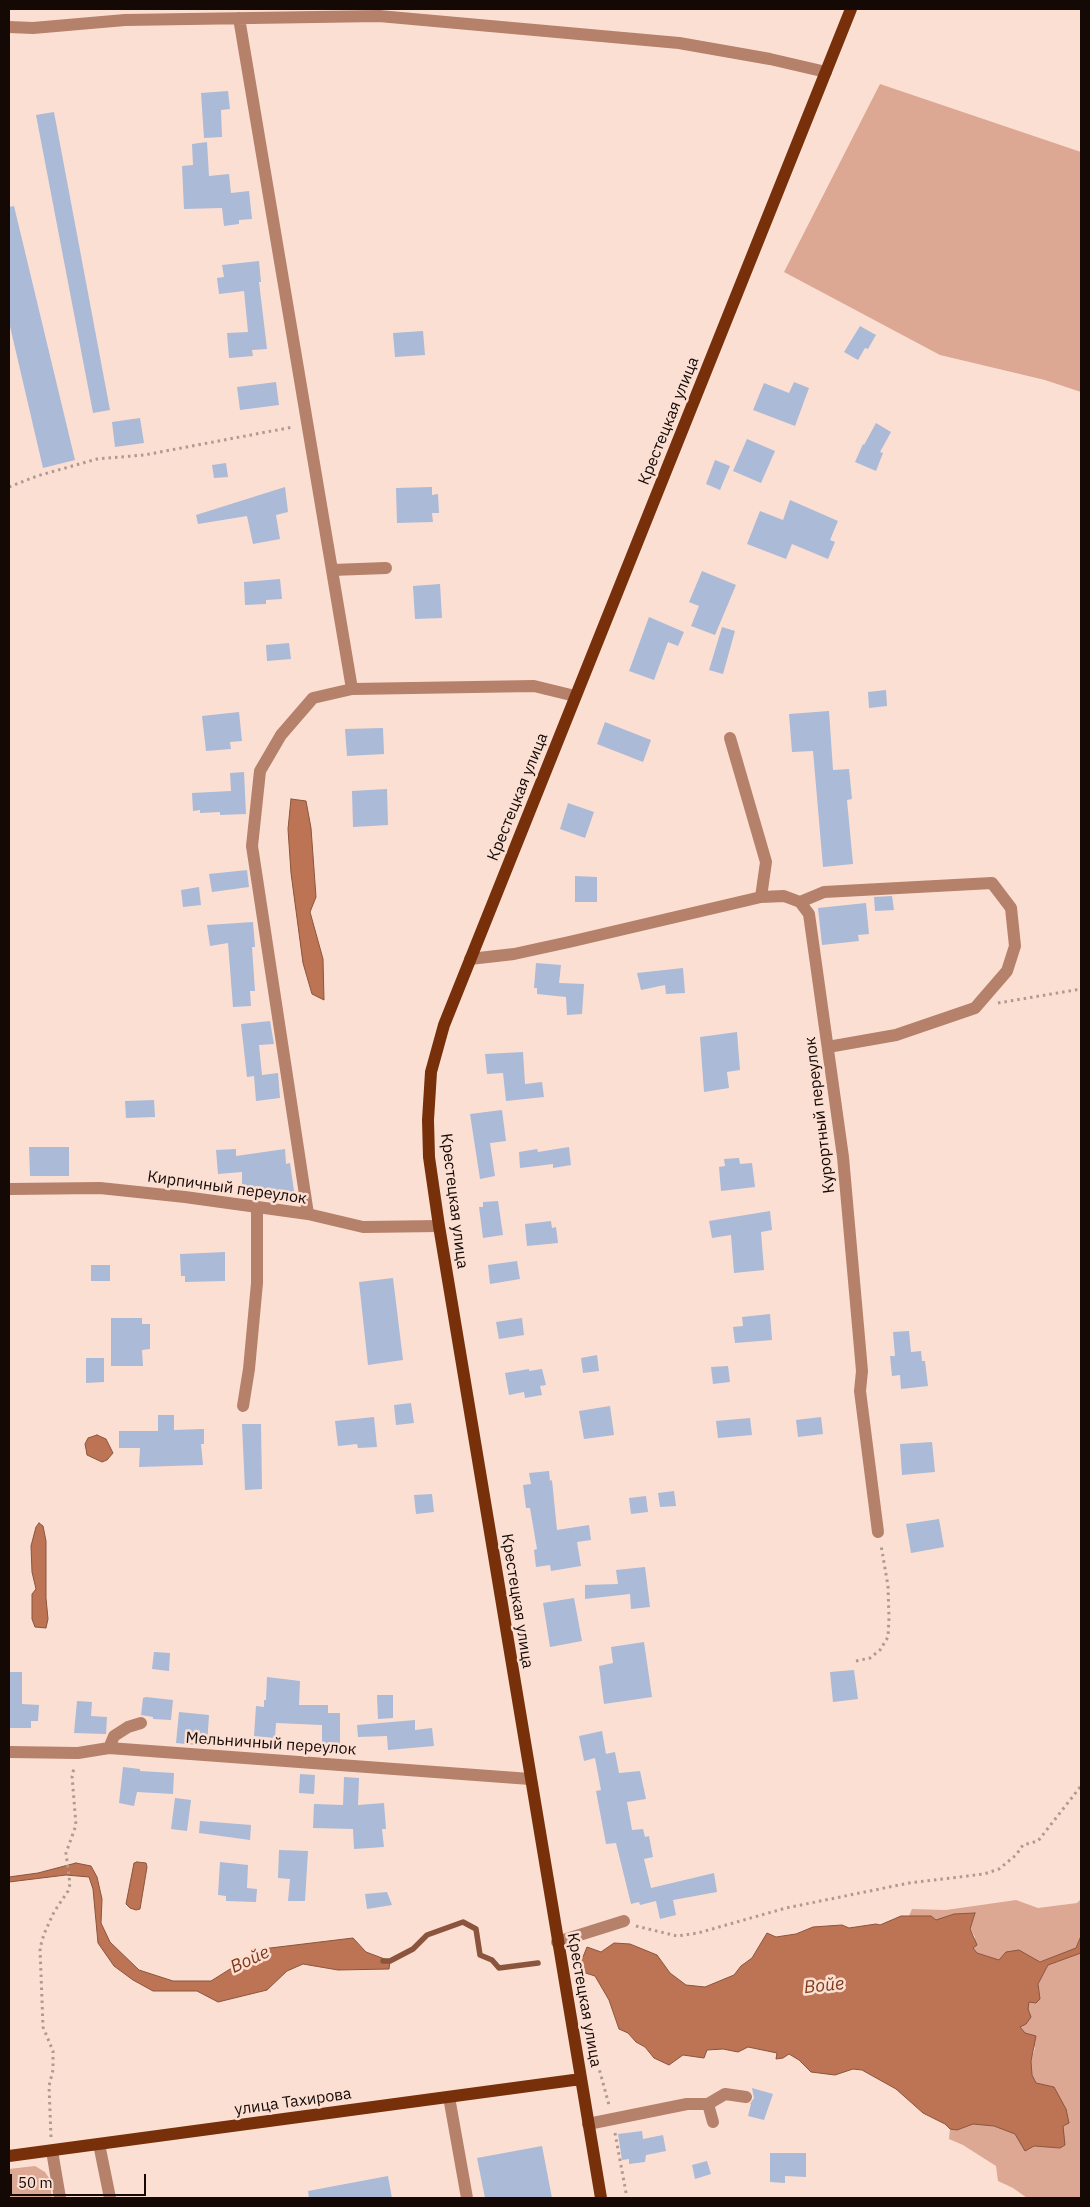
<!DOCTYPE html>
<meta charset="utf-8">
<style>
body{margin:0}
#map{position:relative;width:1090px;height:2207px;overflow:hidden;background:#fcdfd3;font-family:"IBM Plex Sans",sans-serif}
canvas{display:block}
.frame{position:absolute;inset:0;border:10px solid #140905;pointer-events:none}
.scale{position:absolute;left:10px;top:2174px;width:136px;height:22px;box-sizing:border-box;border:2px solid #140905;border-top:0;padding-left:6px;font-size:15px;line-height:18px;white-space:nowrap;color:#140905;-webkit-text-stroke:4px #fcdfd3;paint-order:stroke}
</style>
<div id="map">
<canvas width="1090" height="2207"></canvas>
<div class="frame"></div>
<div class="scale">50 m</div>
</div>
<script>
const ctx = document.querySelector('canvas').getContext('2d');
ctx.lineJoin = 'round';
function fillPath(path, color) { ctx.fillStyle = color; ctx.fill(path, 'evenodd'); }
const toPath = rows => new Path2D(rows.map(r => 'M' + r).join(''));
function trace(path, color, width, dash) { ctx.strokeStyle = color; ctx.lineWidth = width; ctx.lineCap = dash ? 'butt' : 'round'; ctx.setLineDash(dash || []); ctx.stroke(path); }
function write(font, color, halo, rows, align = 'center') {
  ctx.font = font + ' "IBM Plex Sans",sans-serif'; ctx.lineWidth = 5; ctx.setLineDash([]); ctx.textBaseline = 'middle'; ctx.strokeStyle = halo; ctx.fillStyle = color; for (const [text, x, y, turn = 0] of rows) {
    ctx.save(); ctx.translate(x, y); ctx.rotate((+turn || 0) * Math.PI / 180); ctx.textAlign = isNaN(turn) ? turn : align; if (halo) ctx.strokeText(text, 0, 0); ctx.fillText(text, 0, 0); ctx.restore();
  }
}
fillPath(toPath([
 [880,84,1081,152,1081,392,1045,380,940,355,784,272],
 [1081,1899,1081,1936,1076,1948,1040,1962,1019,1950,999,1960,977,1953,973,1948,975,1937,970,1929,975,1913,954,1914,936,1920,931,1916,909,1916,912,1909,946,1910,1016,1900,1038,1908,1077,1903],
 [1081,1953,1081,2198,1027,2198,1013,2188,998,2181,996,2166,963,2145,949,2139,950,2129,957,2130,973,2123,994,2126,1015,2134,1034,2146,1060,2148,1032,2075,1031,2061,1035,2048,1020,2027,1028,2001,1040,1999,1038,1984,1048,1965],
 [35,2166,45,2172,49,2178,52,2198,9,2198,9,2169]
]), '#dca893');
const water = toPath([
 [291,799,306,801,311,828,316,897,310,912,323,959,324,1000,312,994,303,963,291,873,288,829,291,799],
 [97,1435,106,1439,113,1453,107,1460,102,1462,87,1455,86,1449,85,1444,88,1438,97,1435],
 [39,1523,43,1526,46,1541,46,1598,48,1619,46,1628,35,1627,32,1619,32,1594,36,1589,32,1572,31,1546,36,1527,39,1523],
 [137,1862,146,1863,147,1867,140,1909,136,1910,130,1908,126,1904,134,1863,137,1862],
 [76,1863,91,1866,97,1877,102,1899,101,1923,110,1942,139,1970,173,1981,211,1981,262,1949,353,1938,366,1952,390,1961,389,1969,338,1970,303,1964,287,1971,267,1990,218,2002,197,1991,153,1991,133,1980,114,1966,98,1943,93,1889,89,1877,66,1875,9,1882,9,1877,38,1873,76,1863],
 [975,1913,970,1929,977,1945,973,1948,977,1953,999,1960,1006,1952,1019,1950,1040,1962,1076,1948,1081,1936,1081,1953,1048,1965,1038,1984,1040,1999,1036,2003,1029,2002,1028,2009,1031,2017,1026,2024,1020,2027,1025,2033,1036,2036,1031,2061,1032,2075,1036,2083,1054,2087,1066,2109,1069,2123,1063,2126,1065,2145,1060,2148,1034,2146,1025,2151,1015,2134,994,2126,973,2124,957,2130,950,2129,945,2124,923,2113,896,2089,862,2070,853,2069,835,2075,811,2072,799,2060,789,2054,783,2058,776,2059,777,2053,748,2047,738,2052,723,2049,707,2050,704,2058,683,2055,669,2065,654,2058,645,2047,636,2042,628,2033,619,2029,609,2000,595,1976,579,1971,577,1967,577,1961,583,1957,587,1947,601,1952,614,1943,630,1944,657,1955,670,1973,686,1985,705,1987,734,1975,741,1966,752,1958,767,1933,776,1937,796,1934,813,1927,842,1925,849,1928,876,1924,880,1925,901,1916,931,1916,936,1920,954,1914,975,1913]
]);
fillPath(water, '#bc7455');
trace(water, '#8a543d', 1);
trace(toPath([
 [383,1961,390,1961,413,1949,427,1935,463,1922,476,1929,480,1955,492,1960,499,1968,538,1963]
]), '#8a543d', 5.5);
fillPath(toPath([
 [228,91,230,109,221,110,222,137,204,138,201,93],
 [54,112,110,410,93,413,36,115],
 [207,142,209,176,229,174,231,193,249,191,252,219,239,220,239,224,224,226,222,208,184,209,182,166,193,165,192,144],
 [14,206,75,460,43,468,9,322,9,207],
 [259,261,261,282,259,282,267,349,252,350,253,356,229,358,227,333,248,332,244,291,219,294,217,278,224,277,222,265],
 [860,326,876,335,868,349,865,348,858,360,844,352],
 [423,331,425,355,395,357,393,333],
 [276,382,279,405,240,410,237,387],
 [794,382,809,388,795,426,753,410,764,383,789,393],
 [140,418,144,443,115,447,112,422],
 [876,423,891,432,880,452,883,453,876,471,855,462,863,444,864,445],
 [747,439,775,451,761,483,733,471],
 [715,460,730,466,720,490,706,484],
 [226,463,228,477,214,478,212,465],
 [285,487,288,512,276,515,280,539,253,544,247,516,198,524,196,515],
 [432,487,432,495,438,494,439,513,432,513,433,522,397,523,396,488],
 [790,500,838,521,830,540,835,542,828,559,792,544,786,559,747,544,760,511,783,520],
 [702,571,736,585,715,635,691,626,699,606,689,602],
 [280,579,282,599,266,600,266,604,245,605,244,582],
 [440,584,442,618,415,619,413,586],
 [649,617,684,632,678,646,668,642,654,680,629,671],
 [722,627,735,631,723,674,709,670],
 [289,643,291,659,267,661,266,645],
 [886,690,887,706,869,708,868,692],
 [829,711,833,770,849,769,852,799,847,800,853,864,823,867,813,751,792,752,789,714],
 [239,712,242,741,230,742,231,749,206,751,202,716],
 [605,722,651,740,643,762,597,744],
 [383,728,384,754,347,756,345,729],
 [244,772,246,814,220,815,220,812,200,813,200,810,193,811,192,793,231,791,230,773],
 [387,789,388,825,353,827,352,791],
 [568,803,594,812,585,838,560,829],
 [247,870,249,887,212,892,209,874],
 [575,876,597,877,597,902,575,902],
 [199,887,201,905,183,907,181,890],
 [892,896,894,910,875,911,874,897],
 [866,903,869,934,858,935,859,941,822,945,818,908],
 [253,922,255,947,252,947,255,991,250,991,251,1006,233,1007,228,943,210,946,207,925],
 [536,963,561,965,559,983,584,984,582,1014,567,1015,566,997,537,994,537,988,534,988],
 [683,968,685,993,666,994,665,985,641,990,637,973],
 [270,1021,274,1044,259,1045,262,1075,278,1073,280,1098,256,1101,254,1076,247,1077,241,1024],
 [737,1032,740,1070,727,1072,729,1088,704,1092,700,1037],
 [523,1052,525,1084,542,1082,544,1097,506,1101,503,1073,487,1074,485,1054],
 [154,1100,155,1117,126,1118,125,1101],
 [502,1110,506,1141,490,1143,495,1176,480,1179,470,1114],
 [29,1147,69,1147,69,1176,30,1176],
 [569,1147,571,1165,553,1168,553,1164,520,1168,519,1152,537,1149,538,1152],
 [236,1149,236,1156,285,1149,286,1164,290,1163,295,1198,274,1201,266,1200,266,1194,242,1195,242,1172,218,1174,216,1150],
 [739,1158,740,1164,752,1163,755,1187,721,1191,719,1167,725,1166,724,1159],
 [498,1201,503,1235,483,1238,479,1207,483,1207,483,1202],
 [770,1211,772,1230,761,1232,764,1270,734,1273,731,1235,712,1238,709,1221],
 [551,1221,552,1228,556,1227,558,1243,527,1246,525,1224],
 [225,1252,225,1281,185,1282,185,1276,181,1276,180,1254],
 [517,1261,520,1279,490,1284,488,1265],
 [91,1265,110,1265,110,1281,91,1281],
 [393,1278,403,1360,368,1365,359,1282],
 [770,1314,772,1340,735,1343,733,1327,743,1326,742,1317],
 [111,1318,142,1318,142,1324,150,1324,150,1349,142,1350,143,1366,111,1366],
 [522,1318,524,1335,499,1339,496,1322],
 [909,1331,911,1352,921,1351,922,1361,925,1361,928,1386,901,1389,900,1375,892,1376,890,1356,895,1356,893,1332],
 [597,1355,599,1371,583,1373,581,1358],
 [86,1358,104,1358,104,1382,86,1383],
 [728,1366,730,1382,713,1384,711,1367],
 [529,1369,529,1371,542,1369,546,1385,540,1386,542,1395,525,1398,524,1392,509,1395,505,1373],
 [411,1403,414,1423,396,1425,394,1405],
 [610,1406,614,1435,584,1439,579,1411],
 [158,1415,174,1415,174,1430,204,1429,204,1444,201,1444,203,1465,139,1467,140,1448,119,1448,119,1431,158,1431],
 [374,1417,377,1447,358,1448,357,1444,338,1446,335,1421],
 [821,1417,823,1434,798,1437,796,1420],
 [750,1418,752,1435,718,1438,716,1421],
 [242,1424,261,1424,262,1489,245,1490],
 [932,1442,935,1472,902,1475,900,1444],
 [549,1471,550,1481,552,1480,557,1530,589,1525,591,1540,577,1542,581,1566,551,1571,550,1565,536,1567,534,1550,537,1549,530,1508,526,1508,523,1485,531,1484,529,1473],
 [674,1491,676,1506,660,1507,658,1493],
 [432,1494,434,1512,416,1514,414,1495],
 [646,1496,648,1512,631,1514,629,1498],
 [939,1519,944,1547,911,1553,906,1524],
 [645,1567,650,1607,631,1609,630,1594,585,1599,585,1585,618,1584,616,1570],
 [574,1598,582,1641,550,1647,543,1603],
 [644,1642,652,1697,604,1704,599,1666,613,1663,611,1647],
 [154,1652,170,1653,169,1671,152,1669],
 [854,1670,858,1699,833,1702,830,1672],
 [9,1672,22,1672,22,1704,39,1705,38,1721,31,1721,31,1728,9,1728],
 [267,1677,300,1681,299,1705,328,1705,328,1713,340,1713,340,1753,322,1753,322,1725,276,1723,275,1738,254,1736,256,1706,264,1707,264,1700,266,1700],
 [377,1695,393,1695,393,1718,378,1719],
 [146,1697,173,1700,171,1720,153,1719,153,1717,141,1715,143,1698],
 [77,1701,92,1702,91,1716,107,1717,106,1734,74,1733],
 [179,1712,209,1715,207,1746,176,1743],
 [415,1720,415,1730,432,1728,434,1746,388,1750,387,1736,358,1737,357,1725],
 [602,1731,606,1754,615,1752,619,1773,640,1771,646,1799,627,1802,632,1830,643,1829,645,1837,649,1836,653,1857,644,1859,651,1888,714,1873,717,1892,673,1900,676,1915,660,1919,656,1901,640,1905,639,1902,631,1904,616,1843,606,1844,596,1791,601,1790,595,1758,584,1761,579,1736],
 [123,1767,140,1769,140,1771,174,1773,173,1794,137,1792,134,1806,119,1803],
 [300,1774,315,1775,314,1794,299,1793],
 [344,1777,359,1778,358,1805,384,1803,386,1829,382,1829,384,1847,354,1849,353,1829,313,1828,314,1804,343,1805],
 [175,1798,191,1800,187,1831,171,1829],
 [200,1821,251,1825,250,1840,199,1833],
 [279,1850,308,1851,305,1901,288,1901,290,1879,278,1878],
 [220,1862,248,1865,247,1888,257,1889,256,1902,226,1901,226,1896,218,1895],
 [387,1892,392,1905,367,1909,365,1894],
 [752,2088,773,2094,764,2120,748,2116,751,2104,750,2104,754,2098],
 [642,2131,643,2139,663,2135,666,2151,646,2155,645,2162,629,2164,629,2159,622,2160,618,2134],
 [542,2146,552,2198,485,2198,477,2158],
 [770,2153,806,2153,806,2177,785,2176,785,2183,770,2182],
 [707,2161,711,2174,695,2179,692,2165],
 [388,2176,392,2198,309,2198,308,2191]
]), '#aabad7');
trace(toPath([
 [9,487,37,476,97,459,144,455,293,427],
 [998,1003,1081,989],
 [856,1661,870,1658,880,1650,888,1637,889,1618,888,1586,881,1545],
 [636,1926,677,1936,698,1933,786,1908,909,1883,984,1874,999,1869,1016,1855,1023,1845,1038,1841,1081,1786],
 [591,2039,609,2105],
 [615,2133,627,2198],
 [51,2137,49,2086,53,2070,53,2051,43,2027,40,1948,44,1934,54,1912,68,1891,70,1884,66,1853,76,1825,72,1776,74,1768]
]), '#b0998f', 3, [2.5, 4]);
trace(toPath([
 [239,18,352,689],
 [9,27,33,28,125,20,379,16,679,43,770,59,826,72],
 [332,570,386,568],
 [730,738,766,862,761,897,784,896,800,902,809,914,843,1157,862,1371,860,1391,878,1532],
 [800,902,824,892,992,883,1011,908,1015,946,1007,971,975,1008,896,1035,828,1047],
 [470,959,514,954,569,942,761,897],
 [9,1189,100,1188,185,1197,308,1214,363,1227,439,1226],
 [308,1214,252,846,260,771,281,735,313,698,352,689,534,686,575,696],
 [243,1406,249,1369,257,1283,257,1207],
 [109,1748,114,1736,128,1727,141,1723],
 [9,1752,78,1753,109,1748,530,1779],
 [557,1942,624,1921],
 [449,2097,467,2198],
 [708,2104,713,2122],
 [588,2124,687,2104,708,2104,725,2094,746,2097],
 [99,2144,110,2198],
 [52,2151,60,2198]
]), '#b5816b', 12);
trace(toPath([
 [9,2156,581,2079],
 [601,2198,439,1226,429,1157,428,1120,431,1072,444,1025,851,9]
]), '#77300a', 12);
write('16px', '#140905', '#fcdfd3', [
 ["Крестецкая улица",669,421,-68],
 ["Крестецкая улица",518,797,-68],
 ["Курортный переулок",820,1115,-97],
 ["Кирпичный переулок",227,1188,8],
 ["Крестецкая улица",454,1201,83],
 ["Крестецкая улица",517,1601,81],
 ["Мельничный переулок",271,1744,4],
 ["Крестецкая улица",584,2000,80],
 ["улица Тахирова",293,2102,-8]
]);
write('italic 18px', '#7d3918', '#fcdfd3', [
 ["Войе",250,1960,-25],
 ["Войе",824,1986,-6]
]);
</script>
